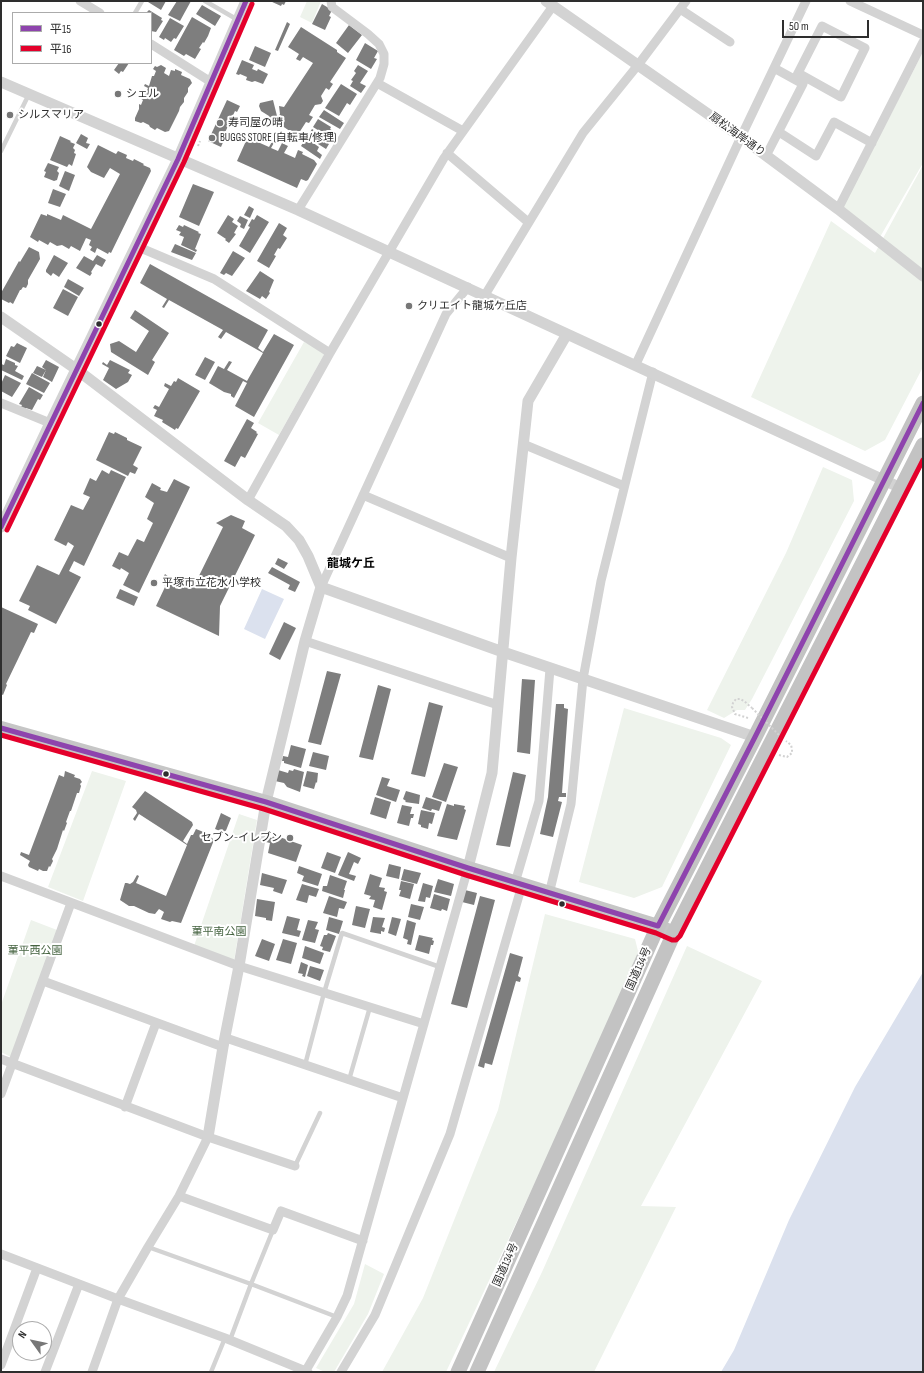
<!DOCTYPE html>
<meta charset="utf-8">
<style>
body{margin:0}
#map{position:relative;width:924px;height:1373px;overflow:hidden;background:#fff;font-family:"Sofia Sans Condensed","Noto Sans JP",sans-serif}
canvas{display:block}
.frame{position:absolute;inset:0;border:2px solid #2e2e2e;pointer-events:none}
.legend{position:absolute;left:12px;top:12px;width:140px;height:52px;box-sizing:border-box;background:#fff;border:1px solid #ababab;margin:0;padding:5px 7px;list-style:none;font-size:12px;color:#2e2e2e}
.legend li{display:flex;align-items:center;gap:8px;height:20px}
.legend b{width:20px;border:1px solid #ababab}
.north{position:absolute;left:12px;top:1321px;width:40px;height:40px;box-sizing:border-box;background:#fff;border:1px solid #ababab;border-radius:50%;rotate:303deg;font-size:11px;font-weight:700;line-height:16px;text-align:center;color:#2e2e2e}
.north::after{content:'';display:block;margin:auto;width:14px;height:18px;background:#777;clip-path:polygon(50% 0,100% 100%,50% 72%,0 100%)}
.scale{position:absolute;left:782px;top:20px;width:87px;height:18px;box-sizing:border-box;border:2px solid #2e2e2e;border-top:0;padding-left:5px;font-size:12px;line-height:14px;white-space:nowrap;color:#2e2e2e;-webkit-text-stroke:3px #fff;paint-order:stroke}
</style>
<div id="map">
<canvas width="924" height="1373"></canvas>
<div class="frame"></div>
<ul class="legend">
<li><b style="height:5px;background:#8e44ad"></b>平15</li>
<li><b style="height:5px;background:#e4002b"></b>平16</li>
</ul>
<div class="north">N</div>
<div class="scale">50 m</div>
</div>
<script>
const ctx = document.querySelector('canvas').getContext('2d');
ctx.lineJoin = 'round';
function fillPath(path, color) { ctx.fillStyle = color; ctx.fill(path, 'evenodd'); }
const toPath = rows => new Path2D(rows.map(r => 'M' + r).join(''));
function trace(path, color, width, dash) { ctx.strokeStyle = color; ctx.lineWidth = width; ctx.lineCap = dash ? 'butt' : 'round'; ctx.setLineDash(dash || []); ctx.stroke(path); }
function write(font, color, halo, rows, align = 'center') {
  ctx.font = font + ' "Sofia Sans Condensed","Noto Sans JP",sans-serif'; ctx.lineWidth = 4; ctx.setLineDash([]); ctx.textBaseline = 'middle'; ctx.strokeStyle = halo; ctx.fillStyle = color; for (const [text, x, y, turn = 0] of rows) {
    ctx.save(); ctx.translate(x, y); ctx.rotate((+turn || 0) * Math.PI / 180); ctx.textAlign = isNaN(turn) ? turn : align; if (halo) ctx.strokeText(text, 0, 0); ctx.fillText(text, 0, 0); ctx.restore();
  }
}
fillPath(toPath([
 [307,1,321,1,312,23,300,17],
 [923,52,923,163,880,237,842,209],
 [923,165,923,367,885,440,865,451,751,397,831,221,875,253],
 [304,342,326,351,279,435,258,423],
 [823,467,852,480,854,501,752,699,745,710,737,710,724,718,707,710,786,553],
 [624,708,721,738,731,745,662,887,634,898,579,882],
 [92,771,126,781,83,901,48,887],
 [239,814,257,820,234,961,194,946],
 [545,914,635,939,639,955,612,1019,446,1372,382,1372,423,1298,498,1110],
 [31,920,57,930,11,1057,1,1052,1,1005],
 [687,946,762,981,641,1206,676,1207,594,1372,494,1372,542,1272],
 [365,1264,384,1274,368,1314,334,1372,325,1372,316,1368,354,1304]
]), '#eef3ec');
fillPath(toPath([
 [262,589,284,599,265,639,244,629],
 [923,972,923,1372,721,1372,734,1350,789,1220,855,1087]
]), '#dbe1ee');
fillPath(toPath([
 [149,1,166,1,161,10,148,2],
 [177,1,191,1,180,21,168,15],
 [270,1,286,1,284,5,282,4,281,6],
 [322,4,332,10,329,16,331,17,325,30,312,24],
 [202,5,221,16,215,26,196,14],
 [149,10,162,18,161,20,163,21,156,32,151,31,151,13,146,13],
 [192,17,211,28,208,36,204,43,203,42,199,48,201,49,195,59,186,54,184,56,174,50],
 [170,18,184,26,176,39,174,38,171,42,165,38,164,40,159,37],
 [287,22,290,24,278,51,275,50],
 [349,25,362,35,348,53,336,43],
 [301,27,337,50,337,52,346,58,330,82,333,84,329,90,326,88,321,96,323,101,321,104,315,105,309,115,313,117,309,123,306,122,297,136,278,123,279,121,277,119,280,114,279,106,284,107,313,63,303,57,300,61,296,59,299,54,288,47],
 [365,43,378,51,374,58,377,59,371,69,356,60],
 [255,46,271,53,265,67,249,60],
 [242,60,254,65,252,69,257,71,258,69,268,74,263,84,255,81,252,82,246,80,247,77,240,74,239,75,236,74],
 [119,63,129,63,123,72,121,71,119,74,114,70],
 [161,65,166,68,164,73,169,76,171,70,175,71,175,69,182,72,181,75,190,79,192,83,188,88,188,92,184,98,184,102,180,107,179,111,169,131,165,132,157,128,155,130,150,127,149,125,143,122,141,123,135,121,135,118,139,109,139,104,141,105,143,100,138,97,140,95,144,97,148,88,144,86,145,84,149,86,152,76,154,76,156,71,153,69,155,66,157,67],
 [358,65,368,71,360,83,366,86,361,93,350,86,353,81,351,80,356,73,354,71],
 [341,84,357,94,350,105,347,103,339,116,325,108],
 [227,100,240,106,237,112,235,111,222,139,224,140,221,147,208,141],
 [273,100,277,116,275,117,275,118,269,119,269,116,261,111,259,106,260,103],
 [324,110,344,123,340,129,319,117],
 [318,119,331,127,330,129,336,133,332,139,313,127],
 [312,129,327,138,325,141,329,144,326,149,307,137],
 [81,134,88,138,86,143,90,144,87,149,76,143],
 [60,136,71,141,70,142,75,144,73,148,75,150,74,153,76,154,72,166,69,164,67,167,50,160],
 [306,138,319,147,317,151,322,155,320,159,301,146],
 [251,139,269,147,273,140,275,141,271,148,278,151,282,143,288,146,284,153,295,158,298,150,303,152,302,154,314,160,317,164,308,180,306,181,301,179,297,188,237,161,246,141,250,142],
 [98,145,116,154,118,151,127,155,126,158,133,161,134,159,144,164,143,165,150,168,151,171,111,253,109,252,108,254,97,248,95,253,90,250,92,247,89,245,91,240,86,238,80,251,71,246,69,249,62,245,57,246,50,242,48,245,39,240,38,242,30,237,41,214,47,216,47,214,61,220,63,215,91,229,120,174,110,168,104,178,91,172,87,167],
 [48,163,59,167,57,171,59,173,57,180,54,181,44,177,46,172,44,171],
 [65,171,75,175,69,191,59,186],
 [193,184,214,192,199,226,179,217],
 [53,189,66,194,60,207,48,203],
 [249,206,254,209,250,218,244,215],
 [228,215,234,219,232,222,238,226,234,233,236,234,229,243,225,240,226,239,217,233],
 [257,215,269,222,250,253,239,246,250,227,248,226,252,219,254,220],
 [240,216,248,220,244,229,240,227,241,224,237,221],
 [279,223,287,228,283,235,287,238,280,249,278,248,274,255,276,256,269,268,257,261],
 [179,225,183,227,184,225,199,232,198,233,201,234,195,249,197,250,196,252,181,245,184,237,179,235,181,232,176,230],
 [175,244,196,253,192,260,171,252],
 [29,247,39,252,40,259,28,280,28,284,26,288,23,287,21,290,20,290,13,304,10,302,9,303,1,299,1,293,19,261,20,262],
 [233,251,245,258,232,276,226,273,224,275,220,273],
 [54,255,68,263,59,277,53,273,51,276,46,272,46,270],
 [97,255,106,260,102,267,96,264,91,272,92,273,90,276,76,268,84,256,93,261],
 [150,264,268,330,258,348,263,352,274,334,294,345,254,417,235,406,247,383,243,381,234,398,231,396,231,394,224,392,209,383,218,366,224,369,229,361,232,362,227,370,247,381,263,353,226,332,221,339,218,337,223,330,169,300,164,308,162,307,167,299,140,283],
 [260,271,274,280,269,292,270,293,266,299,262,296,260,299,246,291],
 [68,279,84,288,79,296,64,287],
 [63,289,78,297,68,316,53,308],
 [135,310,169,333,152,360,155,362,148,375,111,352,110,344,119,341,136,352,149,331,130,318],
 [17,343,27,348,20,363,6,356,11,346,14,347],
 [205,357,215,362,205,380,195,375],
 [6,359,15,363,15,365,18,366,15,371,24,376,22,380,1,370,1,364,4,365],
 [46,360,59,367,52,382,43,377,46,370,42,367],
 [110,360,130,370,128,373,132,375,128,382,116,389,103,380,109,368,102,364,103,362,107,365],
 [37,366,46,370,42,377,33,373],
 [32,373,50,383,44,393,26,384],
 [5,375,21,383,12,397,1,391,1,384],
 [178,378,200,391,178,429,176,428,175,430,162,422,163,420,154,416,157,410,153,408,155,405,159,407,169,389,164,386,165,383,171,386,174,381,176,382],
 [29,387,43,395,40,400,38,399,32,410,26,408,25,409,21,407,22,405,19,404],
 [247,419,254,423,251,428,257,432,256,433,258,434,245,458,241,456,235,467,224,461],
 [109,432,114,434,115,432,127,438,127,440,142,447,133,465,138,468,135,474,130,472,128,476,96,460],
 [102,470,109,474,111,470,126,477,84,566,74,561,69,571,81,577,56,624,28,610,30,606,19,601,37,565,59,575,74,546,68,542,66,546,54,540,71,505,83,510,90,497,83,494,90,478,96,481],
 [174,479,190,487,139,593,123,585,129,573,121,568,120,570,112,566,119,552,128,556,137,539,144,542,153,523,147,519,154,503,145,497,152,483,161,488,160,490,167,492],
 [231,515,245,521,242,528,255,535,220,606,219,636,156,606,165,587,164,576,165,574,169,577,168,579,173,582,176,575,195,584,223,527,216,523],
 [278,558,288,563,284,569,275,564],
 [272,567,300,582,295,592,288,589,290,585,268,573],
 [120,589,138,597,134,606,116,598],
 [1,607,38,624,34,633,31,632,6,684,7,685,3,695,1,694],
 [284,622,296,628,280,660,269,654],
 [327,671,341,674,321,745,308,742],
 [522,679,535,680,530,754,517,752],
 [378,685,391,689,373,760,359,757],
 [429,702,443,706,425,777,411,774],
 [556,704,564,704,564,708,568,709,562,793,566,793,566,797,559,797,558,801,562,802,553,837,540,834,548,797],
 [291,745,306,749,301,768,284,763,284,761,282,761,283,756,288,757],
 [313,752,329,756,326,770,309,766],
 [444,763,458,767,446,802,432,797],
 [294,769,304,772,300,792,287,787,284,783,275,781,278,770,288,773,289,770,293,771],
 [65,771,75,775,74,777,80,779,82,782,80,784,81,786,79,793,77,793,71,811,70,811,66,822,67,823,64,831,63,830,57,849,52,859,53,861,50,867,49,866,47,871,43,871,39,869,38,871,29,867,28,865,30,861,20,855,21,852,29,855,59,775,64,777],
 [307,771,318,773,317,783,316,782,314,789,303,786],
 [513,772,526,775,510,847,496,845],
 [382,777,390,779,387,786,400,790,396,802,376,795],
 [145,791,192,822,193,825,183,841,187,844,191,835,193,835,196,829,206,833,205,835,212,838,214,840,181,923,172,921,170,922,161,919,164,912,159,909,155,914,149,913,134,906,129,906,120,900,125,883,127,883,130,884,133,882,137,875,139,876,136,883,166,896,187,845,139,814,135,821,133,819,137,813,136,810,132,807],
 [406,791,420,795,419,804,405,802,406,801,403,799],
 [375,797,391,802,386,819,370,814],
 [426,797,442,802,439,811,432,809,431,811,422,808],
 [447,804,454,806,454,804,465,806,464,809,466,810,457,840,437,836],
 [402,805,412,807,410,814,414,814,413,818,411,818,409,826,397,823],
 [421,810,435,813,432,824,429,823,428,829,421,827,421,825,418,824],
 [221,813,231,818,225,833,215,829],
 [274,835,302,845,296,862,268,853,270,843,266,842,267,837,272,838],
 [327,852,341,857,335,873,321,868],
 [348,852,361,858,358,864,354,862,349,874,356,876,354,881,338,875],
 [389,864,401,867,399,879,386,876],
 [299,866,322,874,318,886,302,881,304,876,297,873],
 [404,869,421,873,417,884,401,880],
 [262,873,287,880,282,894,273,891,274,888,260,885],
 [370,874,382,878,379,887,385,888,384,891,387,892,382,910,373,907,375,900,369,899,371,896,364,894],
 [330,875,347,881,344,890,345,890,343,898,322,891,323,886,327,886],
 [438,879,454,884,451,896,434,892],
 [401,881,414,884,410,899,399,896,401,890,399,890],
 [423,883,433,886,430,898,426,897,425,902,418,901],
 [302,884,319,889,316,897,309,895,307,903,296,900],
 [465,890,477,893,474,905,462,902],
 [434,894,450,899,447,911,442,909,441,911,430,908],
 [329,896,347,902,344,909,339,908,337,917,323,913],
 [480,896,495,900,467,1008,451,1004],
 [257,899,275,902,272,921,266,920,266,918,255,916],
 [411,904,424,907,420,920,408,917],
 [356,906,370,909,365,928,352,925],
 [287,916,300,919,297,930,301,931,299,937,282,933],
 [329,917,343,921,339,934,326,930],
 [373,917,385,918,382,927,385,928,384,932,381,931,381,934,370,932],
 [392,917,401,919,396,936,388,933],
 [308,920,318,922,315,929,319,930,315,943,302,940],
 [407,920,416,923,411,945,407,944,408,940,403,938],
 [328,933,336,936,330,952,322,950,323,947,320,946,324,935,327,935],
 [419,935,433,938,432,940,434,941,433,945,431,945,429,954,415,950],
 [262,939,275,944,269,961,255,956],
 [283,939,297,943,291,964,276,960],
 [305,946,324,953,320,964,302,958],
 [510,953,523,957,518,976,521,978,520,982,516,981,492,1065,485,1063,484,1068,478,1066],
 [301,962,308,965,305,977,302,976,303,974,298,973],
 [310,966,324,970,320,981,307,976]
]), '#7e7e7e');
trace(toPath([
 [198,146,200,141],
 [748,718,735,714,732,707,733,703,736,699,740,699,744,701,752,708],
 [779,755,787,757,792,753,792,749,791,745,786,741]
]), '#d2d2d2', 2, [2, 2]);
trace(toPath([
 [205,1,238,20],
 [135,13,142,1],
 [1,151,29,94],
 [305,1065,324,993,342,933,440,967],
 [349,1080,370,1007],
 [295,1166,320,1113],
 [148,1247,251,1284,273,1230],
 [230,1340,251,1284,337,1317],
 [211,1372,225,1338]
]), '#d3d3d3', 4.5);
trace(toPath([
 [80,1,100,13],
 [850,1,923,35],
 [680,9,730,42],
 [151,44,211,82],
 [795,79,822,26,865,48,841,97,798,73],
 [377,83,463,131],
 [779,132,816,156,834,122,872,143],
 [447,153,528,222],
 [766,156,803,84,774,68],
 [838,209,923,42],
 [298,210,380,78,384,64,384,54,379,44,368,34,332,7,331,1],
 [136,246,214,279,330,353],
 [485,295,583,133,638,65,686,1],
 [636,364,741,137,806,1],
 [1,403,50,423],
 [523,444,624,486],
 [363,495,511,558],
 [248,500,330,353,444,158,553,6],
 [321,587,446,314,468,287],
 [305,641,498,705],
 [1,876,239,966,424,1024],
 [515,883,539,801,550,669],
 [549,894,571,804,583,679,601,581,653,372],
 [43,981,223,1047],
 [226,1038,403,1098],
 [1,1059,208,1137,295,1166],
 [1,1094,71,903],
 [125,1107,156,1023],
 [179,1196,273,1230,281,1211,363,1241],
 [1,1254,118,1299,225,1338,308,1372],
 [1,1365,37,1268],
 [45,1372,79,1284],
 [92,1372,118,1299,148,1247,179,1196,208,1137],
 [305,1372,337,1317,347,1296,468,868],
 [341,1372,375,1315,450,1134,522,885]
]), '#d3d3d3', 9);
trace(toPath([
 [546,1,741,137,838,209,923,276],
 [1,82,298,210,901,488],
 [1,317,76,369,248,500,286,526,299,540,308,556,321,587,503,652,755,737],
 [1,527,50,423,178,159,246,1],
 [468,868,492,773,511,558,528,401,567,334],
 [208,1137,223,1047,239,966,266,802,305,641,321,587]
]), '#d3d3d3', 11);
trace(toPath([
 [1,728,266,802,468,868,658,926,674,933]
]), '#c6c6c6', 14);
trace(toPath([
 [458,1372,658,926,755,737,923,403],
 [477,1372,674,933,923,445]
]), '#c3c3c3', 15);
trace(toPath([
 [752,708,782,738]
]), '#d2d2d2', 2, [2, 2]);
trace(toPath([
 [1,527,178,159,246,1],
 [1,728,266,802,468,868,658,926,755,737,923,403]
]), '#8e44ad', 5);
trace(toPath([
 [7,530,184,162,252,4],
 [1,735,264,809,466,875,656,933,672,940,676,940,680,936,923,460]
]), '#e4002b', 5);
for (const [x, y, r, color] of [
 [118,94,4,"#777"],
 [10,115,4,"#777"],
 [220,123,4,"#777"],
 [212,138,4,"#777"],
 [409,306,4,"#777"],
 [99,324,3.5,"#2e2e2e"],
 [154,583,4,"#777"],
 [166,774,3.5,"#2e2e2e"],
 [290,838,4,"#777"],
 [562,904,3.5,"#2e2e2e"]
]) { const dot = new Path2D(); dot.arc(x, y, r, 0, 2 * Math.PI); ctx.fillStyle = color; ctx.fill(dot); trace(dot, '#fff', 1.5); }
write('11px', '#2e2e2e', '#fff', [
 ["シェル",126,94],
 ["シルスマリア",18,115],
 ["寿司屋の晴",228,123],
 ["BUGGS STORE (自転車/修理)",220,138],
 ["クリエイト龍城ケ丘店",417,306],
 ["平塚市立花水小学校",162,583],
 ["セブン-イレブン",282,838,"right"]
], 'left');
write('11px', '#2e2e2e', '#fff', [
 ["扇松海岸通り",737,135,36],
 ["国道134号",639,969,-66],
 ["国道134号",506,1265,-66]
]);
write('11px', '#466441', '#fff', [
 ["菫平南公園",219,932],
 ["菫平西公園",35,951]
]);
write('bold 12px', '#000', '#fff', [
 ["龍城ケ丘",351,564]
]);
</script>
